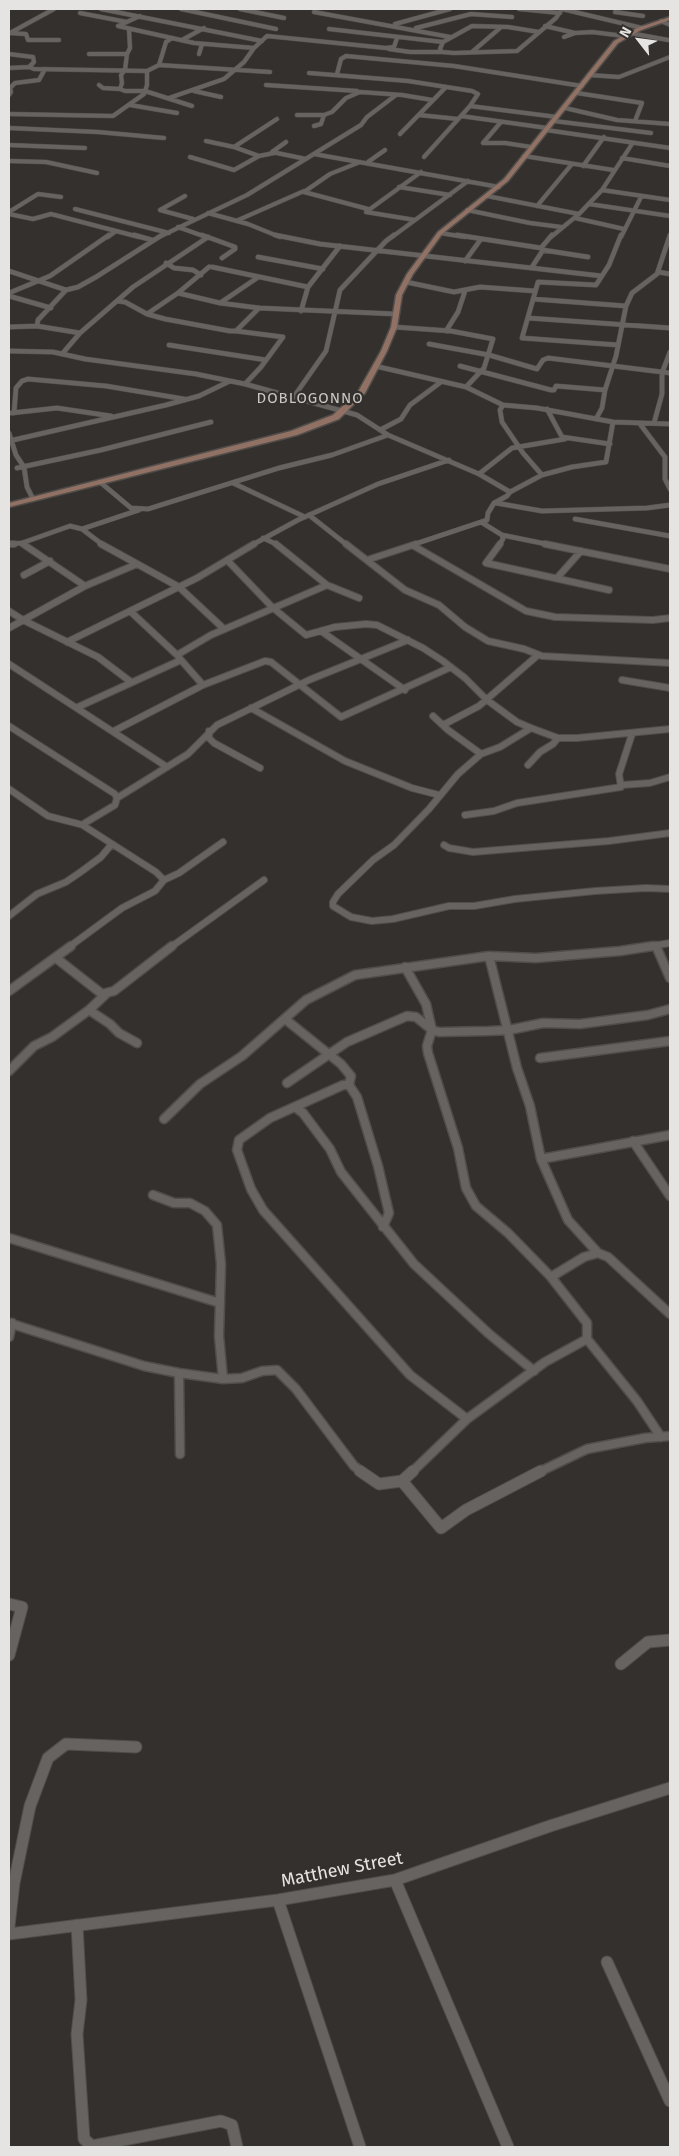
<!DOCTYPE html>
<style>
body{margin:0}
#map{position:relative;width:679px;height:2156px;overflow:hidden;background:#33302d;font-family:"Fira Sans",sans-serif}
canvas{display:block}
.frame{position:absolute;inset:0;border:10px solid #e6e4e2;pointer-events:none}
.north{position:absolute;left:614px;top:15px;width:50px;height:50px;-webkit-text-stroke:4px #33302d;paint-order:stroke;rotate:300deg;font-size:14px;font-weight:700;line-height:20px;text-align:center;color:#e6e4e2}
.north::after{content:'';display:block;margin:auto;width:18px;height:22px;background:#e6e4e2;clip-path:polygon(50% 0,100% 100%,50% 72%,0 100%)}
</style>
<div id="map">
<canvas width="679" height="2156"></canvas>
<div class="frame"></div>
<div class="north">N</div>
</div>
<script>
const ctx = document.querySelector('canvas').getContext('2d');
ctx.lineJoin = 'round';
const toPath = rows => new Path2D(rows.map(r => 'M' + r).join(''));
function trace(path, color, width, dash) { ctx.strokeStyle = color; ctx.lineWidth = width; ctx.lineCap = dash ? 'butt' : 'round'; ctx.setLineDash(dash || []); ctx.stroke(path); }
function fillPath(path, color) { ctx.fillStyle = color; ctx.fill(path, 'evenodd'); }
function write(font, color, halo, rows, align = 'center') {
  ctx.font = font + ' "Fira Sans",sans-serif'; ctx.lineWidth = 4.5; ctx.setLineDash([]); ctx.textBaseline = 'middle'; ctx.strokeStyle = halo; ctx.fillStyle = color; for (const [text, x, y, turn = 0] of rows) {
    ctx.save(); ctx.translate(x, y); ctx.rotate((+turn || 0) * Math.PI / 180); ctx.textAlign = isNaN(turn) ? turn : align; if (halo) ctx.strokeText(text, 0, 0); ctx.fillText(text, 0, 0); ctx.restore();
  }
}
const streetFar4 = toPath([
 [101,9,262,41],
 [181,9,276,29],
 [240,9,284,18],
 [519,9,560,13],
 [562,9,642,28],
 [314,12,450,37],
 [615,12,643,16],
 [80,13,127,22],
 [140,16,118,26,194,43,254,48],
 [661,21,670,25],
 [395,24,450,9],
 [545,26,575,33],
 [416,28,471,14,512,17],
 [329,29,443,42],
 [129,30,130,48,127,54,125,70,121,75,122,83,120,89,125,91,145,91,192,106],
 [539,32,508,27,472,26,443,42,440,49,442,52,454,53,517,51,556,18,562,9],
 [9,33,26,34,28,40,59,40],
 [10,33,54,9],
 [630,33,668,40],
 [564,37,575,33,592,32,624,36],
 [182,40,204,28],
 [389,49,410,52,442,52],
 [472,52,500,28],
 [9,54,33,57,34,62,29,67,34,69,147,71,159,65,166,42,172,38],
 [89,54,127,54],
 [199,54,202,44],
 [159,65,270,72],
 [9,68,29,67],
 [309,73,408,81,472,91,478,94,470,106,424,157],
 [337,74,341,59,346,56,454,66,582,86],
 [589,75,619,77,670,57],
 [99,85,103,88,120,89],
 [266,85,357,91],
 [194,91,221,97],
 [577,93,642,103,635,121],
 [9,95,11,92,10,88,15,83,39,80,45,69],
 [169,98,224,79,244,62,254,48,267,36,386,48,394,47,397,38],
 [130,105,177,113],
 [470,106,557,117],
 [565,108,617,120,670,124],
 [9,114,113,116,144,94,147,85,147,71],
 [297,115,324,115],
 [419,115,458,119],
 [461,116,547,128],
 [554,121,651,133],
 [501,122,483,143,505,143,531,147],
 [314,126,321,124,324,115,332,112,346,98,360,92,402,95,432,100],
 [9,128,98,132,164,138],
 [546,130,670,148],
 [400,134,446,87],
 [206,141,234,147],
 [286,142,272,152,306,159],
 [632,144,602,190,670,200],
 [9,145,85,148],
 [274,153,259,156,234,147,277,119],
 [314,154,499,187],
 [524,156,613,170],
 [190,157,234,170,259,156],
 [622,158,670,166],
 [9,161,46,162,97,173],
 [360,162,330,174,304,192,368,209],
 [368,162,385,150],
 [583,166,604,137],
 [399,187,450,195],
 [185,196,160,210,193,219],
 [487,196,579,214],
 [589,204,670,216],
 [537,206,572,164],
 [75,209,169,233],
 [467,210,530,223,561,227],
 [9,212,38,194,61,197],
 [208,213,248,224,280,237],
 [9,214,33,219,51,214,139,237],
 [575,218,624,229],
 [415,220,366,212,421,172],
 [236,221,304,191],
 [178,227,206,237],
 [440,233,465,237],
 [108,237,116,231],
 [159,237,247,195,361,125,367,117,396,95],
 [392,237,468,181],
 [551,237,579,214,602,190],
 [621,237,641,197]
]);
const streetFar3 = toPath([
 [134,235,152,240],
 [202,235,235,247,235,249,222,258],
 [275,235,320,244,602,276],
 [457,235,541,248,543,250,532,267],
 [541,248,552,235],
 [543,250,588,257],
 [258,257,323,269],
 [465,261,481,239],
 [166,263,174,268,193,270,201,275],
 [212,267,308,287],
 [9,271,66,290,38,320,37,326,80,333],
 [658,272,670,274],
 [406,282,454,292,480,287,535,291],
 [66,290,78,287,96,277,162,235],
 [9,293,50,276,109,235],
 [178,293,209,267],
 [9,296,51,308],
 [533,299,626,306],
 [117,301,125,302,147,314,165,319,230,331,236,331,259,308],
 [220,303,257,278],
 [301,311,308,287,340,246],
 [147,314,178,293,220,303,259,308,396,314],
 [528,318,670,328],
 [9,327,37,326],
 [394,327,451,331,493,339,484,368,466,387],
 [236,331,283,337,261,367,245,384],
 [446,331,458,312,465,291],
 [429,344,489,355,537,369,543,360,548,358,670,373],
 [169,345,266,360],
 [618,345,522,338,538,282,596,285,609,265,621,235],
 [9,351,53,352,85,359,196,374,245,384,357,415,388,435,479,474,510,492,507,496,494,503,488,513,487,520,481,522,502,535,503,539,499,545],
 [62,354,80,333,133,287,208,237],
 [375,366,466,387,503,405,537,408,613,422,670,424],
 [460,366,551,390,554,390,556,386,605,390],
 [293,398,326,351,340,290,386,241,394,235],
 [503,405,500,410,502,422,523,453,542,475],
 [547,409,562,437,610,444],
 [11,413,57,408,111,416],
 [14,413,16,388,22,381,28,379,106,386,184,399],
 [596,419,602,408,605,390,616,356,626,306,632,293,657,274,670,235],
 [654,423,662,394,662,373,670,352],
 [640,424,665,457,665,479,670,489],
 [380,430,401,419,410,405,441,382],
 [9,433,16,455,24,467,27,487,33,499],
 [9,441,166,405,199,396,230,381],
 [17,468,101,450,211,422],
 [479,474,512,448,565,439],
 [100,482,131,508,148,509,279,468,332,455,388,435],
 [233,483,305,517],
 [510,492,542,475,572,467,606,462,613,422],
 [496,503,542,511,647,508,670,505],
 [309,515,347,545],
 [575,519,670,536],
 [82,529,139,510],
 [502,535,551,545],
 [263,538,278,545],
 [22,543,70,526,82,529,103,545],
 [9,544,22,543,25,545],
 [252,545,298,520,378,484,449,460],
 [412,545,481,522]
]);
const streetFar2 = toPath([
 [9,544,14,544],
 [23,544,85,586],
 [101,544,179,587,224,629],
 [276,544,327,585,359,598],
 [346,544,405,590,439,605,465,627,488,641,524,649,542,656,670,663],
 [500,544,486,563,609,590],
 [545,544,670,569],
 [414,546,526,611,555,617,653,620,670,618],
 [227,560,272,607,306,635,335,627,366,624,377,625,423,648,443,661,465,678,487,700,517,722,531,728,558,738,577,738,670,729],
 [367,560,416,544],
 [24,575,50,561],
 [557,578,581,551],
 [9,611,23,620,98,657,131,682],
 [130,611,177,655],
 [9,628,85,586,137,564],
 [321,631,405,690],
 [67,642,197,578,254,544],
 [181,660,203,685],
 [9,664,167,767],
 [622,680,670,688],
 [78,707,181,660,177,655,211,635,327,585],
 [251,708,345,761,412,788,439,795],
 [433,716,448,730,481,754,500,747,531,728],
 [443,725,479,706,538,655],
 [9,726,115,794,117,798,115,805,85,823,84,826,156,872,164,880],
 [114,731,203,685,265,661,271,662,341,717,451,667],
 [209,731,209,738,214,743,260,768],
 [481,754,458,774,429,809,394,845,373,860,338,894,333,902,333,906,351,917,372,921,393,919,449,906,474,906,515,899,595,891,646,888,670,889],
 [528,765,540,752,553,744,558,738],
 [622,785,650,783,670,777],
 [9,789,48,816,83,825],
 [117,798,188,754,217,725,309,680,408,640],
 [465,815,494,811,517,803,621,787,619,774,632,734],
 [444,845,449,848,473,852,609,841,670,833],
 [9,916,37,894,66,882,82,871,101,857,111,845],
 [656,945,657,947],
 [69,947,122,908,155,891,164,880,179,873,223,842],
 [171,947,264,880],
 [645,947,670,943]
]);
const streetFar1 = toPath([
 [656,946,670,978],
 [489,956,517,1068,530,1106,541,1159,568,1220,598,1253],
 [56,958,102,994,114,991,172,946],
 [405,967,426,1004,432,1030,427,1046,428,1053,458,1148,466,1188,476,1206,508,1233,551,1277,587,1323,587,1339,637,1401,661,1437],
 [9,991,71,946],
 [89,1010,110,1024,119,1033,137,1043],
 [285,1019,341,1064,351,1076,349,1085],
 [540,1058,670,1041],
 [9,1071,34,1046,52,1037,89,1010,107,993],
 [287,1083,347,1042,407,1016,416,1017,432,1030,439,1032,489,1031,509,1030,543,1023,580,1024,648,1015,670,1009],
 [295,1107,303,1113,330,1149,341,1172,414,1264,488,1333,534,1371],
 [164,1119,200,1084,242,1056,306,1000,355,975,489,956,536,958,620,951,653,946],
 [633,1141,670,1196],
 [541,1159,670,1135],
 [153,1195,174,1203,190,1203,205,1211,217,1225,221,1264,219,1336,223,1379],
 [383,1227,389,1213,378,1166,357,1097,349,1085,343,1085,270,1118,239,1140,237,1150,251,1189,263,1210,410,1375,467,1419],
 [9,1238,220,1303],
 [551,1277,584,1257,598,1253,608,1257,670,1314],
 [9,1323,144,1366,179,1373,223,1379,242,1378,262,1371,277,1370,296,1389,354,1466,362,1472],
 [9,1337,12,1323],
 [179,1373,180,1454],
 [412,1472,467,1419,545,1362,587,1339],
 [539,1472,587,1449,645,1438,670,1436]
]);
const street = toPath([
 [360,1471,379,1484,402,1481,413,1471],
 [402,1481,441,1528,466,1510,541,1471],
 [9,1604,22,1607,9,1655],
 [621,1664,648,1642,670,1640],
 [395,1880,508,2147],
 [278,1900,360,2147],
 [77,1925,81,2000,77,2034,84,2139,92,2146,221,2121,232,2125,237,2147],
 [9,1926,14,1883,30,1806,48,1758,66,1744,136,1747],
 [9,1934,278,1900,395,1880,550,1826,670,1788],
 [607,1962,670,2101]
]);
const secondary = toPath([
 [670,17,670,20,641,30,618,43,508,181,442,234,413,274,402,295,397,327,387,351,365,393,339,419,297,435,9,507,9,503,291,431,333,415,358,392,381,351,391,327,396,295,407,274,438,232,504,179,614,41,637,28,670,17]
]);
trace(streetFar4, '#504d4a', 5);
trace(streetFar3, '#504d4a', 5.5);
trace(streetFar2, '#504d4a', 8);
trace(streetFar1, '#504d4a', 11);
trace(street, '#504d4a', 13);
trace(secondary, '#504d4a', 3);
trace(streetFar4, '#666360', 4);
trace(streetFar3, '#666360', 4.5);
trace(streetFar2, '#666360', 6);
trace(streetFar1, '#666360', 8);
trace(street, '#666360', 11);
fillPath(secondary, '#917163');
ctx.letterSpacing = '1px';
write('15px', '#cac6c2', '#33302d', [
 ["DOBLOGONNO",310,399]
]);
ctx.letterSpacing = '0px';
write('18px', '#e6e4e2', '#33302d', [
 ["Matthew Street",342,1870,-11]
]);
</script>
